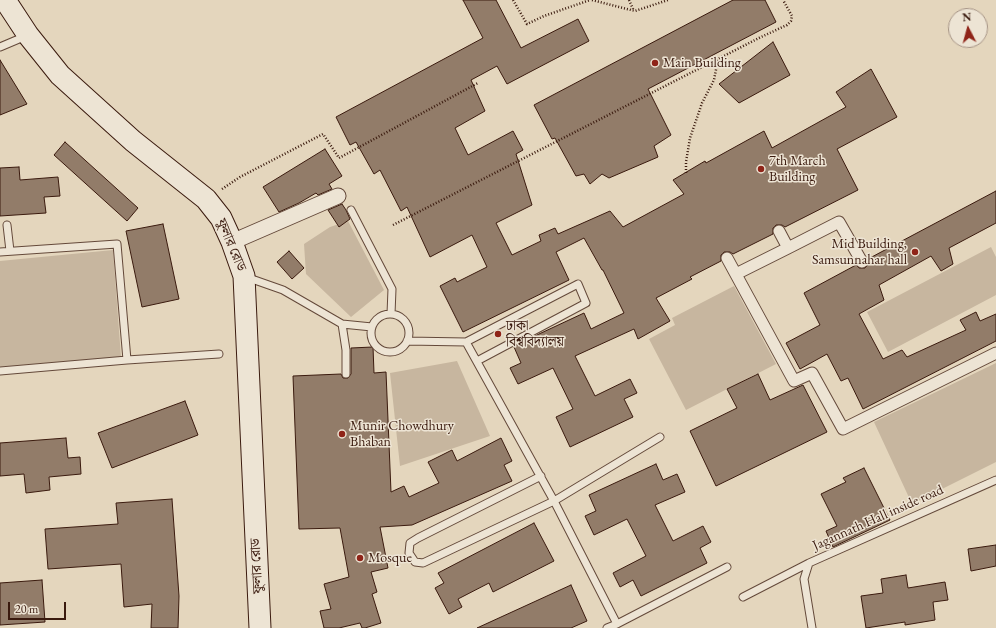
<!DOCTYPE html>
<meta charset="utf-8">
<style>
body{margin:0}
#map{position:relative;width:996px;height:628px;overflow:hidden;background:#e4d6bd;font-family:"EB Garamond",serif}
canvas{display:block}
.north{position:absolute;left:948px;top:8px;width:40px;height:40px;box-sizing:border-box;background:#ede4d4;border:1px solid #a59385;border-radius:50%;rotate:354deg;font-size:11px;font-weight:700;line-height:16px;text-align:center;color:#3a1a0e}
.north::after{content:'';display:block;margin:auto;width:14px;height:18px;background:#8f2418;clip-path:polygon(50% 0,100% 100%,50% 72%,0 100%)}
.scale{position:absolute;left:8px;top:602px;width:58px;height:18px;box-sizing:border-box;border:2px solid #3a1a0e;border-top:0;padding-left:5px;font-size:12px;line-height:14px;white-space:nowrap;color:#3a1a0e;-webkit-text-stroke:3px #ede4d4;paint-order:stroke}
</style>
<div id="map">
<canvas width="996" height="628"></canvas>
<div class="north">N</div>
<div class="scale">20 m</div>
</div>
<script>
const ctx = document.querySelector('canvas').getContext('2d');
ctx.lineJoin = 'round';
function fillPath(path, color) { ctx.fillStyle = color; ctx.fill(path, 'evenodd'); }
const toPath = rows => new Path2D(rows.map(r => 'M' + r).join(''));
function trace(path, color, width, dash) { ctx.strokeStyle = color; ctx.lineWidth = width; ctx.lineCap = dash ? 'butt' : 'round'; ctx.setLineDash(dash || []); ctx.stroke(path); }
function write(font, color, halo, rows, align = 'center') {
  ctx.font = font + ' "EB Garamond","Noto Serif Bengali",serif'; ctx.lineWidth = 3; ctx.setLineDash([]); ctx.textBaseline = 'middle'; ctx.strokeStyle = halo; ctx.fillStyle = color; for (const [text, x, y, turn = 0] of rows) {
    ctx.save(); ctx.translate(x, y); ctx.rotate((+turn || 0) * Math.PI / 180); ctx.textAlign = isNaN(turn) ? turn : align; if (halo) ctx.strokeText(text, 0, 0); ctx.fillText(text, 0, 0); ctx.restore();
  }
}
fillPath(toPath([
 [348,221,384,290,351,317,306,274,304,244,330,227],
 [991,247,996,257,996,295,888,352,867,312],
 [113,250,121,357,0,367,0,261],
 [734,286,776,364,686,410,649,339,675,325,672,318],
 [457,361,490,436,400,466,390,373],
 [996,363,996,462,912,504,874,422]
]), '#c7b69f');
const building = toPath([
 [463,0,496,0,521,48,578,19,589,41,507,84,497,66,471,80,485,111,455,128,468,155,513,131,523,150,516,154,532,205,496,223,512,255,541,241,539,235,555,228,558,234,610,211,623,227,684,194,673,180,705,161,706,163,764,131,772,148,846,107,836,92,871,69,897,117,837,149,858,190,785,227,782,225,776,225,773,228,773,234,733,254,730,252,724,252,721,255,721,261,690,277,692,279,656,298,670,321,638,339,634,329,575,356,595,396,630,379,637,393,624,399,633,417,570,447,556,417,573,409,553,368,518,384,510,368,521,363,514,347,539,334,584,313,591,329,624,313,603,270,602,270,584,238,556,252,569,280,463,332,440,286,455,278,457,282,487,267,472,235,430,257,407,207,401,211,380,170,374,174,356,142,350,145,336,117,483,38,463,0],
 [733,0,765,0,776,22,648,89,671,135,654,146,658,157,609,178,602,174,590,184,584,174,576,176,555,138,552,139,534,105,733,0],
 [773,42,790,75,739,103,719,84,773,42],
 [0,60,27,104,0,115,0,60],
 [65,142,138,208,127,221,54,155,65,142],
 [325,149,342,176,329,184,332,189,318,195,316,193,299,203,279,212,263,187,325,149],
 [19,167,20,180,58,177,60,196,44,197,46,213,0,216,0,168,19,167],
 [996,191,996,223,949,248,953,264,941,271,931,256,879,285,884,300,859,314,883,359,902,350,907,357,966,330,960,320,976,312,980,321,996,314,996,341,863,409,848,378,841,381,827,354,800,369,786,343,820,325,804,293,856,265,859,268,865,268,868,265,868,259,996,191],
 [342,204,346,210,350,219,339,227,328,210,342,204],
 [163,224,179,299,142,307,126,231,163,224],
 [289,251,304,268,292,279,277,262,289,251],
 [373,347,374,373,386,372,391,492,404,486,409,497,439,483,428,462,452,450,457,461,501,438,512,461,504,465,512,481,412,525,380,527,388,568,371,572,377,592,372,594,381,623,365,628,362,628,360,623,339,628,324,628,320,611,331,609,324,584,349,577,340,528,299,529,293,376,341,374,343,378,348,378,351,374,351,348,373,347],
 [758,374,770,400,803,385,827,432,716,486,690,431,737,408,727,389,758,374],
 [185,401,198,435,112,468,98,433,185,401],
 [66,438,68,458,80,457,81,474,49,477,50,490,26,493,24,474,0,476,0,443,66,438],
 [656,464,663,480,677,474,685,492,655,505,673,541,703,526,711,542,700,548,707,563,641,596,633,580,620,587,613,573,646,556,627,519,594,535,585,516,596,511,589,495,656,464],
 [864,468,890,520,833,547,826,531,837,526,821,494,846,482,843,478,864,468],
 [172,499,179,596,178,628,151,628,152,604,124,607,121,564,48,569,45,529,118,524,116,503,172,499],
 [534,523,554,561,493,592,489,583,458,599,462,607,449,614,435,588,444,583,438,573,534,523],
 [996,545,996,566,971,571,968,549,996,545],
 [906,575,908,588,945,582,948,600,933,602,935,620,905,625,905,622,866,628,861,596,883,593,881,579,906,575],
 [42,580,45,622,0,625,0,583,42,580],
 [571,585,587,621,571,628,477,628,571,585]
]);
fillPath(building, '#927c69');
trace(building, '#3a1a0e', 1);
const service = toPath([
 [0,47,26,36],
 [351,210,392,289,391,314],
 [7,225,10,251],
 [0,252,117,244,127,360],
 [246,277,283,290,342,324,372,327],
 '371 333a19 19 0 1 1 38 0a19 19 0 1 1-38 0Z',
 [342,324,346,350,346,374],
 [407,341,466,342,578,284,586,303,477,361],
 [466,342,554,501,617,624,727,567],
 [0,371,127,360,219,354],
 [541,476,418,538,410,543,409,553,415,562,423,563,554,501,660,437],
 [809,563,804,579,812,628],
 [743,597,809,563,996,480],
 [607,628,617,624]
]);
const pedestrian = toPath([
 [779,231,788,248],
 [727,258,794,381,812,373,843,429,996,353],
 [736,274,788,248,839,222,862,262]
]);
const minor = toPath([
 [232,242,338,196]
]);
const secondary = toPath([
 [5,0,28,35,60,75,133,141,206,199,221,218,232,242,244,276,260,628]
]);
trace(service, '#64493a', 9);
trace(pedestrian, '#64493a', 13);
trace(minor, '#64493a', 17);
trace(secondary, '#3a1a0e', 23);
trace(toPath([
 [513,0,527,24,544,16,590,0],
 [592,0,635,11,668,0],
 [629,0,634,11],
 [686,173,686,162,690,138,702,103,714,80,718,59],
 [222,189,240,177,323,134,339,158,478,83],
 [393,225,759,38,787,25,791,21,792,16,783,0]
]), '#3a1a0e', 2.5, [1, 2]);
trace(service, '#ede4d4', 7);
trace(pedestrian, '#ede4d4', 11);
trace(minor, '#ede4d4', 15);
trace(secondary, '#ede4d4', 21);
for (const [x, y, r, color] of [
 [655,63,4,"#8f2418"],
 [761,169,4,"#8f2418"],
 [915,252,4,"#8f2418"],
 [498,334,4,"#8f2418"],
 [342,434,4,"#8f2418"],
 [360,558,4,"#8f2418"]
]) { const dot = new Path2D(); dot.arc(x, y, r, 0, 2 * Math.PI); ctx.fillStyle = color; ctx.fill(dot); trace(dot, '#ede4d4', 1.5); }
write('14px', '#3a1a0e', '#ede4d4', [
 ["Main Building",663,63],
 ["7th March",769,161],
 ["Building",769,177],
 ["Mid Building,",907,244,"right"],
 ["Samsunnahar hall",907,260,"right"],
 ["ঢাকা",506,326],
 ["বিশ্ববিদ্যালয়",506,342],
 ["Munir Chowdhury",350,426],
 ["Bhaban",350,442],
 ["Mosque",368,558]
], 'left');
write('14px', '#3a1a0e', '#ede4d4', [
 ["ফুলার রোড",231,245,67],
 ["Jagannath Hall inside road",878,518,-24],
 ["ফুলার রোড",257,566,-93]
]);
</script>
